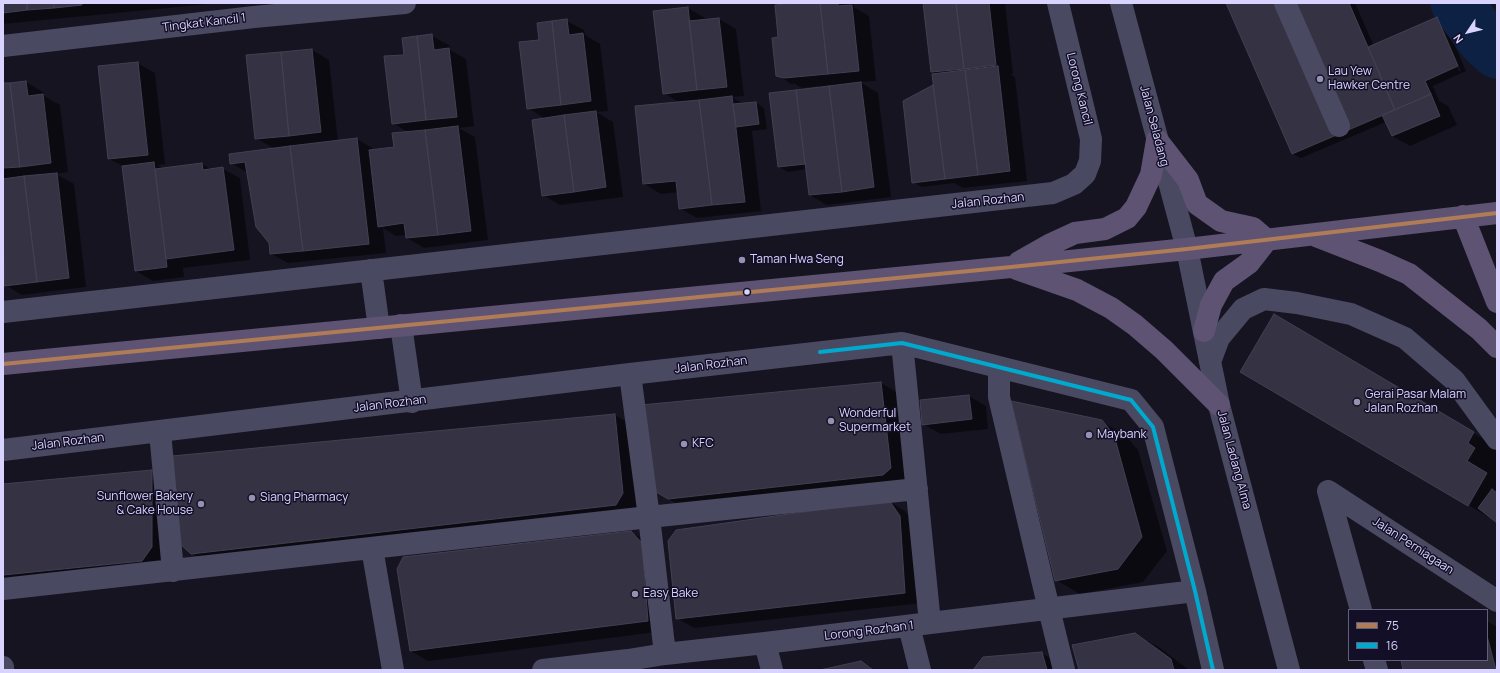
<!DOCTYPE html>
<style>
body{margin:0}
#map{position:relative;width:1500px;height:673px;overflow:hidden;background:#161421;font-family:Manrope,sans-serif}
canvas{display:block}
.frame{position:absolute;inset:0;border:4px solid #d9d4ff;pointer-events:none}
.legend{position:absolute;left:1348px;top:609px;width:140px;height:52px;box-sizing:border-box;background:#130f26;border:1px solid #625e7d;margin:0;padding:5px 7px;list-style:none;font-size:12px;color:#d9d4ff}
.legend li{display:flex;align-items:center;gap:8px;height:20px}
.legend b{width:20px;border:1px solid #625e7d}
.north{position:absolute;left:1448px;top:12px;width:40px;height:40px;-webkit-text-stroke:3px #130f26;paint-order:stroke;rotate:235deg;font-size:11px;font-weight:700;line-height:16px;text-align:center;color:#d9d4ff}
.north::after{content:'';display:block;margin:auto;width:14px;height:18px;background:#d9d4ff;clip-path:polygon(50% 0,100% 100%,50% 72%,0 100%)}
</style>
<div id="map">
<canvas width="1500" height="673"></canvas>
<div class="frame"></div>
<ul class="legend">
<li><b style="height:5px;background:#b07c57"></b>75</li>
<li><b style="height:5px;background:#00a9ce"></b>16</li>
</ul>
<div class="north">N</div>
</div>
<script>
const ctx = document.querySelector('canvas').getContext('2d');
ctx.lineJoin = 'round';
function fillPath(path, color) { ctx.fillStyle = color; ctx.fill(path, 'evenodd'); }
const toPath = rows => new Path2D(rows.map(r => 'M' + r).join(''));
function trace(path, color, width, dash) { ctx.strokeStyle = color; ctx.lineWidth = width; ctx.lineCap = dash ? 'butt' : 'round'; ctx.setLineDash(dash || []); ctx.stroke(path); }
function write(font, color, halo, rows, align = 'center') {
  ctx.font = font + ' Manrope,sans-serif'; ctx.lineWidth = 3; ctx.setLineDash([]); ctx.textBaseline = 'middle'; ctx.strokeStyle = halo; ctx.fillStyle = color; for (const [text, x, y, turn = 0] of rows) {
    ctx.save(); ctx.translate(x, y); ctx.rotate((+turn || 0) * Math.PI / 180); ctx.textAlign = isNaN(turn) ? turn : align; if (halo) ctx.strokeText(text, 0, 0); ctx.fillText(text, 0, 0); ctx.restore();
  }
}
fillPath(toPath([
 [3,3,209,3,209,4,3,24],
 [801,3,854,3,854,7,869,16,876,81,860,82,878,93,891,197,827,205,810,195,807,169,788,172,779,167,795,91,797,92,818,88,818,86,802,88,793,83,793,85,777,75,780,38],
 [924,3,1005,3,1013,74,1010,74,1015,77,1027,181,963,188,954,183,922,187,913,182,904,102,934,86,936,74,932,72],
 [1228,3,1355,3,1374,46,1437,18,1445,23,1466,71,1433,86,1439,101,1448,106,1457,125,1410,146,1392,136,1386,122,1301,158,1293,154],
 [1439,24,1441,24,1461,71,1459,71],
 [688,8,705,18,705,20,719,19,736,29,744,96,732,97,743,104,756,103,764,108,767,129,752,131,761,211,697,218,680,208,679,192,661,194,644,184,680,103,664,93],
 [567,21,584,30,585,35,600,44,608,111,596,112,613,122,623,197,560,205,543,195,546,119,528,108,540,41],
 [432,36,449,45,450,50,466,59,474,126,459,128,475,137,488,240,424,248,407,238,407,235,396,236,383,228,386,253,288,263,271,254,269,242,248,173,231,163,275,149,256,138,312,50,329,60,338,142,357,139,374,149,396,147,409,133,393,123,405,56],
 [137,63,155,73,165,164,158,165,164,169,202,164,212,170,223,169,240,178,250,260,183,268,184,277,153,281,136,271,123,166,109,159],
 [26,82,43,92,44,96,60,105,68,172,56,174,74,184,86,287,22,295,5,285,3,271,3,180,5,180,3,179,3,85],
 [1304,333,1497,447,1497,522,1241,372],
 [881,383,905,397,915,482,693,513,669,499],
 [969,396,986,406,988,429,941,434,923,424],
 [615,415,632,425,640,503,633,514,209,563,192,553],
 [1101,421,1126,436,1138,450,1167,551,1143,582,1080,594,1056,580],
 [152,471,169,481,169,557,159,570,3,586,3,485],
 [889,501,906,512,917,527,922,603,694,628,677,618],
 [631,532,649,542,665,631,428,661,411,651],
 [1487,621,1497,627,1497,670,1404,670,1402,660,1487,660],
 [1135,634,1160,648,1189,670,1080,670],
 [1041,653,1072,670,974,670]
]), '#0007');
trace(toPath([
 [1457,3,1483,39,1497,52]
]), '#0d2144', 53);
const building = toPath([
 [3,3,27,3,27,10,3,13,3,3],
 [27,3,54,3,54,8,27,10,27,3],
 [54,3,82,3,82,5,54,8,54,3],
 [791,3,820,3,828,74,784,78,776,76,772,38,778,37,775,5,791,3],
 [820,3,838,3,838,6,852,5,859,71,828,74,820,3],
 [923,3,956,3,964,69,931,72,923,3],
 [956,3,989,3,996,65,964,69,956,3],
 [1226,3,1349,3,1395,110,1292,154,1226,3],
 [688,7,697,90,663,94,653,11,688,7],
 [1437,17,1458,66,1425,81,1431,94,1395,110,1368,47,1437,17],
 [719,18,727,87,697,90,689,21,719,18],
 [567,19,569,35,583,33,591,101,561,105,552,21,567,19],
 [552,21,561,105,527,109,519,42,539,40,537,23,552,21],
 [432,34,434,50,449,48,457,117,426,120,417,36,432,34],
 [417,36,426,120,392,124,384,56,404,55,402,38,417,36],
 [312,49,321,132,289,136,281,52,312,49],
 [281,52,289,136,255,139,246,55,281,52],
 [138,62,148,155,108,159,98,66,138,62],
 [998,66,1010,171,978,175,965,70,998,66],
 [965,70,978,175,945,179,932,74,965,70],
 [26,81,28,96,43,94,51,163,20,167,10,83,26,81],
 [861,82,874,187,842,192,829,86,861,82],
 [3,83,10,83,20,167,3,168,3,83],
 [933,85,945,179,912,183,903,101,933,85],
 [829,86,842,192,809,195,796,90,829,86],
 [796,90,805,164,778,167,769,93,796,90],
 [1431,94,1440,116,1392,136,1382,115,1431,94],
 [732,96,745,202,712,205,699,100,732,96],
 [699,100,712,205,679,209,676,181,643,184,635,106,699,100],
 [756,102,759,124,736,127,733,104,756,102],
 [596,111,606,187,574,192,564,115,596,111],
 [564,115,574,192,542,196,532,120,564,115],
 [458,126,471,231,438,235,425,130,458,126],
 [425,130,438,235,406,238,404,223,378,227,369,150,394,147,392,133,425,130],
 [357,138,369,244,303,251,290,146,357,138],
 [290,146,303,251,270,254,269,243,256,227,245,162,230,164,229,154,290,146],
 [154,162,167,267,135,271,122,166,154,162],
 [202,163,203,170,223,167,234,250,166,259,155,169,202,163],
 [57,173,69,278,37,282,24,176,57,173],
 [24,176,37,282,4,286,3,179,24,176],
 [1274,314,1474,432,1468,443,1475,448,1467,461,1487,473,1468,506,1240,372,1274,314],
 [881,382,891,468,883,475,668,499,651,489,641,405,881,382],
 [969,395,972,419,922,425,920,400,969,395],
 [1011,401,1102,420,1114,435,1142,537,1118,569,1055,581,1011,401],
 [615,414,623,493,616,505,191,554,179,543,172,456,615,414],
 [152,470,152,547,142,561,3,575,3,484,152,470],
 [1492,489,1497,493,1497,523,1478,508,1492,489],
 [889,500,900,516,905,593,676,619,668,541,676,530,889,500],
 [631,531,642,543,648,621,410,651,397,569,403,557,631,531],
 [1135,633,1171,659,1174,670,1079,670,1072,645,1135,633],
 [1487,636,1496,670,1403,670,1401,660,1487,660,1487,636],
 [1042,652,1047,670,973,670,983,657,1042,652],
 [861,661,873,670,820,670,861,661]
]);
fillPath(building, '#343243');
trace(building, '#433f54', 1);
trace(toPath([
 [1121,3,1187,249,1219,405,1289,670],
 [1285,3,1339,126],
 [3,46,254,17,405,3],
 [371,270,379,328],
 [3,312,1053,193,1074,184,1085,174,1090,161,1091,139,1058,3],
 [401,325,412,402],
 [902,343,930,623],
 [1210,362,1219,338,1243,309,1264,299,1297,303,1351,314,1405,338,1454,380,1497,439],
 [999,367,999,397,1049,609,1064,670],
 [630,374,649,517,665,654],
 [160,432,173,571],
 [3,450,630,374,902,343,1131,400,1153,427,1195,591,1213,670],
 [1328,491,1497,601],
 [1328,491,1361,610],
 [372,548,393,670],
 [3,589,649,517,917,489],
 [909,626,920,670],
 [765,643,772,670],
 [1374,660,1377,670],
 [3,667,3,670],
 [543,670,628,660,665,654,765,643,1195,591]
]), '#4a4962', 22);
trace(toPath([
 [1157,140,1188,180,1197,204,1221,221,1253,228,1267,240],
 [1463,216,1497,302],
 [1316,236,1380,261,1409,274,1479,329,1497,347],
 [1019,262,1049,245,1075,233,1105,229,1127,218,1136,207,1151,175,1157,140],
 [1017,269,1077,290,1111,308,1135,325,1164,350,1219,405],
 [1204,331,1211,305,1224,281,1249,263,1267,240],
 [3,364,1011,267,1187,249,1497,213]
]), '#5e5373', 22);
trace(toPath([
 [3,364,1011,267,1187,249,1497,213]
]), '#b07c57', 4);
trace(toPath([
 [820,352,902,343,1131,400,1153,427,1195,591,1213,670]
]), '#00a9ce', 4);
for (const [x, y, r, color] of [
 [1320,79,4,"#9591b1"],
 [742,260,4,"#9591b1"],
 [747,292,3.5,"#d9d4ff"],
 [1357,402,4,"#9591b1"],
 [831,421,4,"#9591b1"],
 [1089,435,4,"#9591b1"],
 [684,444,4,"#9591b1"],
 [252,498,4,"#9591b1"],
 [201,504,4,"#9591b1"],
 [635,594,4,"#9591b1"]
]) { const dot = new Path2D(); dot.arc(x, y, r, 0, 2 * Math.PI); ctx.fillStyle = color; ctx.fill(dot); trace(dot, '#130f26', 1.5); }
write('12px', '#d9d4ff', '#130f26', [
 ["Tingkat Kancil 1",204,23,-7],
 ["Lorong Kancil",1079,89,76],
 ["Jalan Seladang",1154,126,75],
 ["Jalan Rozhan",988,201,-6],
 ["Jalan Rozhan",711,365,-7],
 ["Jalan Rozhan",390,404,-7],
 ["Jalan Rozhan",68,442,-7],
 ["Jalan Ladang Alma",1234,460,75],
 ["Jalan Perniagaan",1413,546,33],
 ["Lorong Rozhan 1",869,631,-7]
]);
write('12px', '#d9d4ff', '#130f26', [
 ["Lau Yew",1328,72],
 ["Hawker Centre",1328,86],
 ["Taman Hwa Seng",750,260],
 ["Gerai Pasar Malam",1365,395],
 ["Jalan Rozhan",1365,409],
 ["Wonderful",839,414],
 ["Supermarket",839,428],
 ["Maybank",1097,435],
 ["KFC",692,444],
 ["Sunflower Bakery",193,497,"right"],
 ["& Cake House",193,511,"right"],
 ["Siang Pharmacy",260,498],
 ["Easy Bake",643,594]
], 'left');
</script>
